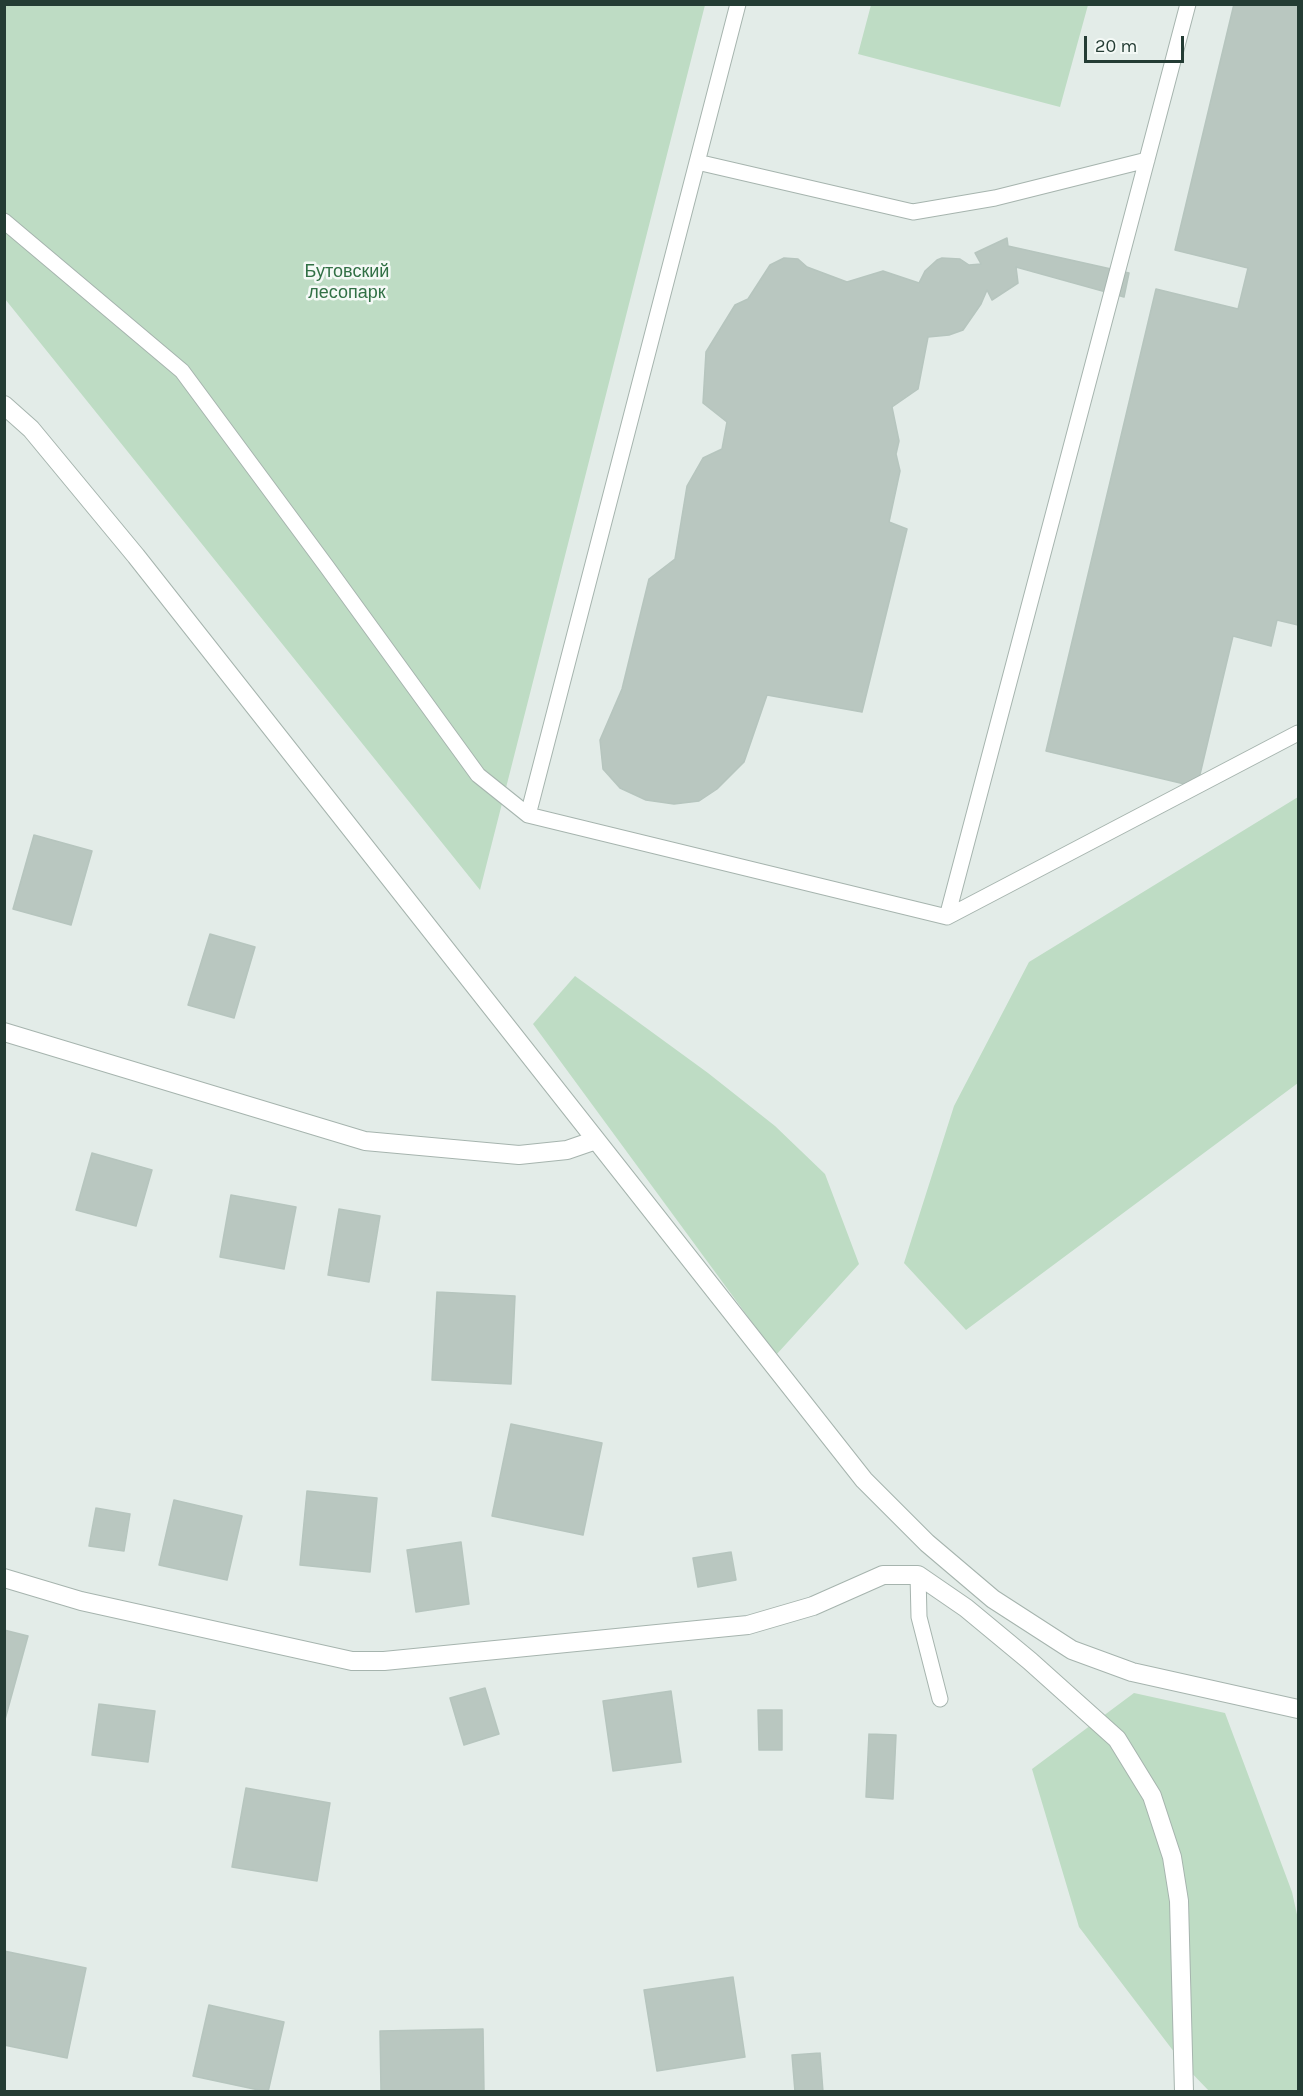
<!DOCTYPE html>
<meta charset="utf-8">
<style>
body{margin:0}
#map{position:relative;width:1303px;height:2096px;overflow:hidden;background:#e3ece8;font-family:Karla,sans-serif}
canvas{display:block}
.frame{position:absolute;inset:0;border:6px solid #243c34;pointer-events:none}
.scale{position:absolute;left:1084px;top:36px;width:100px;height:27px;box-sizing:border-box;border:3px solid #243c34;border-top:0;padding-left:8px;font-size:18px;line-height:21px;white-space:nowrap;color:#243c34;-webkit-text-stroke:4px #f4f9f6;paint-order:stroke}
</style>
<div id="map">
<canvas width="1303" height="2096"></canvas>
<div class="frame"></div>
<div class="scale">20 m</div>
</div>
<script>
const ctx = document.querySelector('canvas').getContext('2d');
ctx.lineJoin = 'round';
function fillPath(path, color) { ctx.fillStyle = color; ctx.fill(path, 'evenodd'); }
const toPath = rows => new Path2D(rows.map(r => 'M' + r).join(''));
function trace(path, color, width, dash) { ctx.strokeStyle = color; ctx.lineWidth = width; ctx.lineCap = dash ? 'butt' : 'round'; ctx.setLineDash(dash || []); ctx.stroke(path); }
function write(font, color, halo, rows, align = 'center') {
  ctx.font = font + ' Karla,sans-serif'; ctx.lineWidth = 5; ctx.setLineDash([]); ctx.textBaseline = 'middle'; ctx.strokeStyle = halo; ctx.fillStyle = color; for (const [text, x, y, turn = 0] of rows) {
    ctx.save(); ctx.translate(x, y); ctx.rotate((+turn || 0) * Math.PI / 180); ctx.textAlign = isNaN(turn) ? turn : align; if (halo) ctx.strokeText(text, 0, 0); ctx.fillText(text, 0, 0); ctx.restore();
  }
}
fillPath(toPath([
 [4,5,705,5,480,890,5,299],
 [871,5,871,4,1088,5,1060,107,858,54],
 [1298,797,1298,1083,966,1330,904,1263,954,1106,1029,962],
 [575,976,708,1073,775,1126,825,1174,859,1264,776,1355,533,1024],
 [1134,1693,1225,1713,1292,1892,1298,1919,1298,2091,1209,2091,1184,2065,1079,1927,1032,1769]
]), '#bedcc4');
const building = toPath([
 [1234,4,1298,4,1298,625,1277,620,1271,646,1233,636,1197,787,1046,751,1156,289,1238,309,1248,268,1175,250,1234,4],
 [1007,238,1008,246,1129,273,1124,297,1016,267,1018,283,992,300,987,290,981,304,963,330,949,335,928,337,918,389,892,407,899,441,896,454,900,471,889,522,907,529,862,712,767,695,744,762,717,789,699,801,674,804,646,800,620,788,603,769,600,740,622,689,649,579,675,559,687,486,703,458,722,449,727,422,703,403,706,352,735,305,748,299,770,265,784,258,798,259,807,267,847,282,883,271,919,283,925,271,937,260,942,258,960,259,969,265,981,264,975,253,1007,238],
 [34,835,92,851,71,925,13,909,34,835],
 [210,934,255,947,234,1018,188,1005,210,934],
 [92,1153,152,1170,136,1226,76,1210,92,1153],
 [231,1195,296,1207,284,1269,220,1257,231,1195],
 [339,1209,380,1216,369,1282,328,1275,339,1209],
 [437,1292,515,1296,511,1384,432,1380,437,1292],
 [511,1424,602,1443,583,1535,492,1516,511,1424],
 [307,1491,377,1498,370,1572,300,1565,307,1491],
 [174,1500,242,1516,227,1580,159,1565,174,1500],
 [96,1508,130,1514,124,1551,89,1546,96,1508],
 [461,1542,469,1604,416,1612,407,1550,461,1542],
 [731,1552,736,1580,698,1587,693,1558,731,1552],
 [4,1630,28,1636,4,1723,4,1630],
 [485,1688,499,1734,464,1745,450,1698,485,1688],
 [671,1691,681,1762,613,1771,603,1701,671,1691],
 [99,1704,155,1711,148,1762,92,1755,99,1704],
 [758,1710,782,1710,782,1750,759,1750,758,1710],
 [869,1734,896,1735,893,1799,866,1797,869,1734],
 [246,1788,330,1803,317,1881,232,1867,246,1788],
 [4,1951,86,1968,67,2058,4,2045,4,1951],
 [733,1977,745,2057,657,2071,644,1990,733,1977],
 [209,2005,284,2022,268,2092,193,2076,209,2005],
 [483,2029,484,2092,381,2092,380,2031,483,2029],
 [820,2053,823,2092,795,2092,792,2055,820,2053]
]);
fillPath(building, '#b9c7c0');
trace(building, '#b6c5be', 1.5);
const lane = toPath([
 [697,162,913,212,995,198,1147,160],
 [4,221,182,371,327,567,478,775,528,815,947,917,1298,733],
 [528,815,738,4],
 [947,917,1188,4],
 [918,1575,919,1617,940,1699]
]);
const street = toPath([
 [4,405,31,429,136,556,864,1480,927,1543,993,1599,1072,1650,1132,1672,1298,1709],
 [4,1032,365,1141,519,1155,567,1150,596,1140],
 [4,1578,81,1601,352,1661,384,1661,748,1625,813,1606,883,1575,918,1575,966,1608,1030,1661,1117,1739,1152,1796,1172,1857,1179,1901,1184,2092]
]);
trace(lane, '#a6b4ae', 17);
trace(street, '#a6b4ae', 20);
trace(lane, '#fff', 15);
trace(street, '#fff', 18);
write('18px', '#317045', '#f4f9f6', [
 ["Бутовский",347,272],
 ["лесопарк",347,293]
]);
</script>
